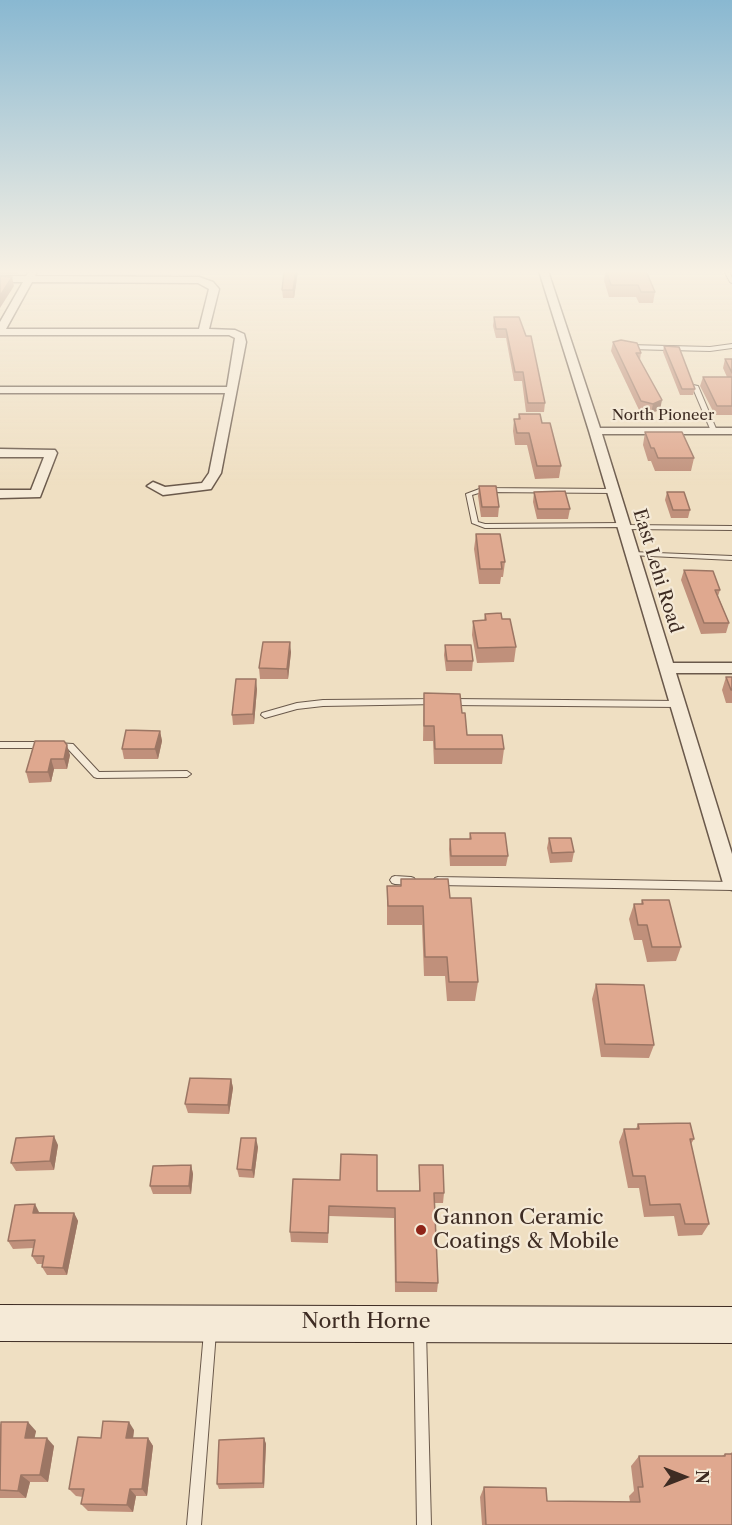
<!DOCTYPE html>
<style>
body{margin:0}
#map{position:relative;width:732px;height:1525px;overflow:hidden;background:#efdfc2;font-family:"Libre Caslon Text",serif}
canvas{display:block}
.north{position:absolute;left:654px;top:1447px;width:60px;height:60px;-webkit-text-stroke:4px #f5ead7;paint-order:stroke;rotate:90deg;font-size:16px;font-weight:700;line-height:24px;text-align:center;color:#3e2c23}
.north::after{content:'';display:block;margin:auto;width:21px;height:27px;background:#3e2c23;clip-path:polygon(50% 0,100% 100%,50% 72%,0 100%)}
</style>
<div id="map">
<canvas width="732" height="1525"></canvas>
<div class="north">N</div>
</div>
<script>
const ctx = document.querySelector('canvas').getContext('2d');
ctx.lineJoin = 'round';
const toPath = rows => new Path2D(rows.map(r => 'M' + r).join(''));
function trace(path, color, width, dash) { ctx.strokeStyle = color; ctx.lineWidth = width; ctx.lineCap = dash ? 'butt' : 'round'; ctx.setLineDash(dash || []); ctx.stroke(path); }
function fillPath(path, color) { ctx.fillStyle = color; ctx.fill(path, 'evenodd'); }
function write(font, color, halo, rows, align = 'center') {
  ctx.font = font + ' "Libre Caslon Text",serif'; ctx.lineWidth = 4.5; ctx.setLineDash([]); ctx.textBaseline = 'middle'; ctx.strokeStyle = halo; ctx.fillStyle = color; for (const [text, x, y, turn = 0] of rows) {
    ctx.save(); ctx.translate(x, y); ctx.rotate((+turn || 0) * Math.PI / 180); ctx.textAlign = isNaN(turn) ? turn : align; if (halo) ctx.strokeText(text, 0, 0); ctx.fillText(text, 0, 0); ctx.restore();
  }
}
const lane = toPath([
 [724,271,729,271,732,278,732,283,730,282,724,271],
 [732,344,732,348,710,351,628,349,625,347,628,345,710,347,732,344],
 [693,385,698,386,717,431,716,432,711,431,692,386,693,385],
 [482,488,613,489,616,491,613,493,482,492,472,495,478,522,485,524,623,523,626,525,732,526,732,530,624,529,621,527,485,528,472,523,466,494,482,488],
 [632,552,732,556,732,560,630,555,629,554,632,552],
 [435,699,438,700,439,702,438,704,323,706,297,709,265,718,261,715,262,713,297,703,323,700,435,699],
 [451,699,678,701,682,704,678,707,451,705,447,702,451,699],
 [0,742,45,742,49,745,45,748,0,748,0,742],
 [57,743,73,744,99,772,187,771,191,774,187,777,97,778,94,777,68,749,54,748,53,746,57,743],
 [395,876,411,877,414,878,416,881,414,884,411,885,395,884,392,883,390,880,392,877,395,876],
 [438,877,732,882,732,890,438,885,435,884,433,881,435,878,438,877],
 [420,1325,424,1327,426,1331,431,1525,417,1525,414,1331,416,1327,420,1325],
 [210,1326,214,1328,216,1332,201,1525,187,1525,204,1332,206,1328,210,1326]
]);
const street = toPath([
 [29,271,37,271,35,276,199,277,213,282,219,289,209,329,235,330,244,334,246,342,221,473,211,489,163,495,147,486,153,482,165,487,202,483,209,473,225,393,0,393,0,387,227,387,235,338,229,335,0,335,0,322,23,282,0,282,0,276,26,276,29,271],
 [32,282,198,283,209,289,199,329,6,329,32,282],
 [539,271,548,271,600,428,732,428,732,434,602,434,673,663,732,663,732,673,676,673,732,854,732,890,726,888,723,883,589,431,539,271],
 [0,449,55,450,57,453,40,497,0,498,0,490,31,490,44,457,0,457,0,449]
]);
const secondary = toPath([
 [0,1305,732,1307,732,1343,0,1341,0,1305]
]);
trace(lane, '#6a594b', 2);
trace(street, '#6a594b', 3);
trace(secondary, '#3e2c23', 2);
fillPath(lane, '#f5ead7');
fillPath(street, '#f5ead7');
fillPath(secondary, '#f5ead7');
fillPath(toPath([
 [0,271,19,271,18,274,0,274],
 [298,271,294,298,283,298,282,290],
 [605,271,646,271,655,292,653,303,639,303,636,297,609,297,604,281],
 [494,317,519,317,545,403,544,412,526,412,522,381,514,381,506,338,496,338,493,326],
 [613,342,641,353,640,360,660,410,651,413,639,410,611,351],
 [664,346,695,389,693,395,680,395,663,352],
 [725,359,732,359,732,415,715,415,700,386,703,377,727,377,723,368],
 [519,414,542,423,561,466,559,478,535,479,527,445,515,445,513,431,514,419,518,419],
 [645,432,694,458,691,471,655,471,651,461,648,461,643,445],
 [479,486,499,507,498,517,481,517,478,496],
 [534,492,570,509,568,519,537,519,533,502],
 [667,492,690,510,688,518,671,518,665,500],
 [476,534,505,562,503,577,501,577,500,584,479,584,474,549],
 [684,570,720,590,718,596,729,623,726,633,701,634,681,580],
 [485,614,502,619,516,647,514,662,477,663,472,635,473,621,484,620],
 [445,645,473,661,472,671,446,671,444,655],
 [291,652,288,679,260,679,259,668],
 [726,677,732,677,732,703,726,703,722,690],
 [257,689,254,724,233,725,232,715],
 [424,693,462,713,467,735,504,749,502,764,434,764,433,741,423,741],
 [160,731,162,741,158,759,124,759,122,749],
 [35,741,70,755,67,769,54,769,51,782,29,783,26,772],
 [470,833,508,856,506,866,450,866,449,849,450,839,469,839],
 [549,838,574,852,572,862,550,863,547,848],
 [387,886,450,898,478,982,475,1001,447,1001,445,976,424,976,422,925,387,925],
 [642,900,681,947,676,961,647,962,642,940,634,940,629,919,634,904,641,904],
 [596,984,654,1045,649,1058,601,1057,592,999],
 [231,1079,233,1088,229,1114,188,1113,185,1104],
 [638,1124,694,1139,691,1144,709,1224,702,1235,678,1236,674,1216,644,1217,639,1188,628,1188,619,1142,624,1129,636,1129],
 [58,1145,54,1170,16,1171,11,1163],
 [258,1147,254,1178,239,1177,237,1169],
 [191,1165,193,1174,191,1194,153,1194,150,1186],
 [419,1165,444,1193,443,1203,435,1203,438,1283,437,1292,395,1292,394,1218,329,1216,328,1243,291,1242,290,1232,340,1180,377,1191,419,1191],
 [39,1212,74,1213,78,1221,67,1275,47,1275,42,1267,43,1264,37,1264,32,1256,34,1248,13,1249,8,1241],
 [0,1424,36,1431,34,1438,54,1446,48,1482,30,1482,26,1498,0,1498],
 [134,1430,133,1438,148,1438,153,1446,147,1496,136,1496,133,1512,88,1511,81,1504,83,1497,76,1496,69,1489,101,1438],
 [264,1438,266,1444,264,1488,219,1489,217,1484],
 [732,1452,732,1525,482,1525,480,1497,484,1487,547,1501,630,1502,629,1496,634,1491,631,1466,639,1456,722,1456,725,1454,730,1454]
]), '#c0907b');
fillPath(toPath([
 [296,271,298,271,294,298,293,290],
 [12,277,14,286,0,308,0,296],
 [662,400,660,410,651,413,653,404],
 [290,642,291,652,288,679,287,669],
 [256,679,257,689,254,724,253,714],
 [160,731,162,741,158,759,155,749],
 [67,745,70,755,67,769,64,759],
 [51,759,54,769,51,782,48,772],
 [231,1079,233,1088,229,1114,228,1105],
 [54,1136,58,1145,54,1170,50,1161],
 [256,1138,258,1147,254,1178,252,1170],
 [191,1165,193,1174,191,1194,189,1186],
 [35,1204,39,1212,38,1221,33,1213],
 [74,1213,78,1221,67,1275,63,1268],
 [28,1422,36,1431,33,1446,25,1438],
 [129,1422,134,1430,132,1446,126,1438],
 [47,1438,54,1446,48,1482,40,1475],
 [148,1438,153,1446,147,1496,142,1489],
 [264,1438,266,1444,264,1488,263,1483],
 [21,1475,30,1482,26,1498,18,1491],
 [130,1489,136,1496,133,1512,127,1505]
]), '#9c7664');
const building = toPath([
 [284,271,296,271,293,290,282,290,284,271],
 [606,271,646,271,655,292,641,292,638,285,611,285,606,271],
 [0,276,12,277,0,296,0,276],
 [494,317,519,317,526,336,531,336,545,403,528,403,523,372,515,372,506,329,496,329,494,317],
 [621,340,637,343,641,353,636,353,662,400,653,404,641,401,613,342,621,340],
 [664,346,679,347,695,389,682,389,664,346],
 [725,359,732,359,732,373,725,359],
 [703,377,732,377,732,406,717,406,703,377],
 [519,414,540,414,542,423,550,423,561,466,537,466,529,433,517,433,514,419,520,419,519,414],
 [645,432,682,432,694,458,658,458,654,448,651,448,645,432],
 [479,486,496,486,499,507,482,507,479,486],
 [565,491,570,509,538,509,534,492,565,491],
 [667,492,684,492,690,510,673,510,667,492],
 [476,534,500,534,505,562,501,562,502,569,480,569,476,534],
 [684,570,713,571,720,590,715,590,729,623,704,623,684,570],
 [501,613,502,619,510,619,516,647,478,648,473,621,486,620,485,614,501,613],
 [263,642,290,642,287,669,259,668,263,642],
 [445,645,471,645,473,661,447,661,445,645],
 [726,677,732,677,732,690,731,690,726,677],
 [236,679,256,679,253,714,232,715,236,679],
 [424,693,460,694,462,713,465,713,467,735,502,735,504,749,435,749,434,726,424,726,424,693],
 [126,730,160,731,155,749,122,749,126,730],
 [35,741,64,741,67,745,64,759,51,759,48,772,26,772,35,741],
 [470,833,505,833,508,856,451,856,450,839,471,839,470,833],
 [549,838,571,838,574,852,552,853,549,838],
 [401,879,448,879,450,898,471,898,478,982,449,982,447,957,425,957,423,906,388,906,387,886,401,886,401,879],
 [642,900,669,900,681,947,652,947,647,925,638,925,634,904,643,904,642,900],
 [596,984,644,985,654,1045,605,1044,596,984],
 [190,1078,231,1079,228,1105,185,1104,190,1078],
 [690,1123,694,1139,690,1139,709,1224,685,1224,680,1204,650,1205,645,1176,633,1176,624,1129,639,1129,638,1124,690,1123],
 [54,1136,50,1161,11,1163,16,1138,54,1136],
 [241,1138,256,1138,252,1170,237,1169,241,1138],
 [341,1154,377,1155,377,1191,420,1191,419,1165,443,1165,444,1193,434,1193,438,1283,396,1282,395,1208,329,1206,328,1233,290,1232,293,1179,340,1180,341,1154],
 [191,1165,189,1186,150,1186,153,1166,191,1165],
 [35,1204,33,1213,74,1213,63,1268,42,1267,44,1256,32,1256,35,1240,8,1241,15,1205,35,1204],
 [103,1421,129,1422,126,1438,148,1438,142,1489,130,1489,127,1505,81,1504,84,1489,69,1489,78,1437,101,1438,103,1421],
 [1,1422,28,1422,25,1438,47,1438,40,1475,21,1475,18,1491,0,1490,1,1422],
 [264,1438,263,1483,217,1484,219,1440,264,1438],
 [725,1454,732,1454,732,1525,486,1525,484,1487,546,1488,547,1501,640,1502,638,1487,643,1487,639,1456,725,1456,725,1454]
]);
fillPath(building, '#dfa88f');
trace(building, '#9c7664', 1.5);
const sky = ctx.createLinearGradient(0, 0, 0, 485);
sky.addColorStop(0, '#89b8d1');
sky.addColorStop(0.56, '#f8f1e4');
sky.addColorStop(1, '#f8f1e400');
ctx.fillStyle = sky;
ctx.fillRect(0, 0, 732, 485);
for (const [x, y, r, color] of [
 [421,1230,6,"#8f2418"]
]) { const dot = new Path2D(); dot.arc(x, y, r, 0, 2 * Math.PI); ctx.fillStyle = color; ctx.fill(dot); trace(dot, '#f5ead7', 2); }
write('15px', '#3e2c23', '#f5ead7', [
 ["North Pioneer",663,416]
]);
write('18px', '#3e2c23', '#f5ead7', [
 ["East Lehi Road",657,571,73]
]);
write('21px', '#3e2c23', '#f5ead7', [
 ["Gannon Ceramic",433,1218],
 ["Coatings & Mobile",433,1242]
], 'left');
write('21px', '#3e2c23', '#f5ead7', [
 ["North Horne",366,1322]
]);
</script>
